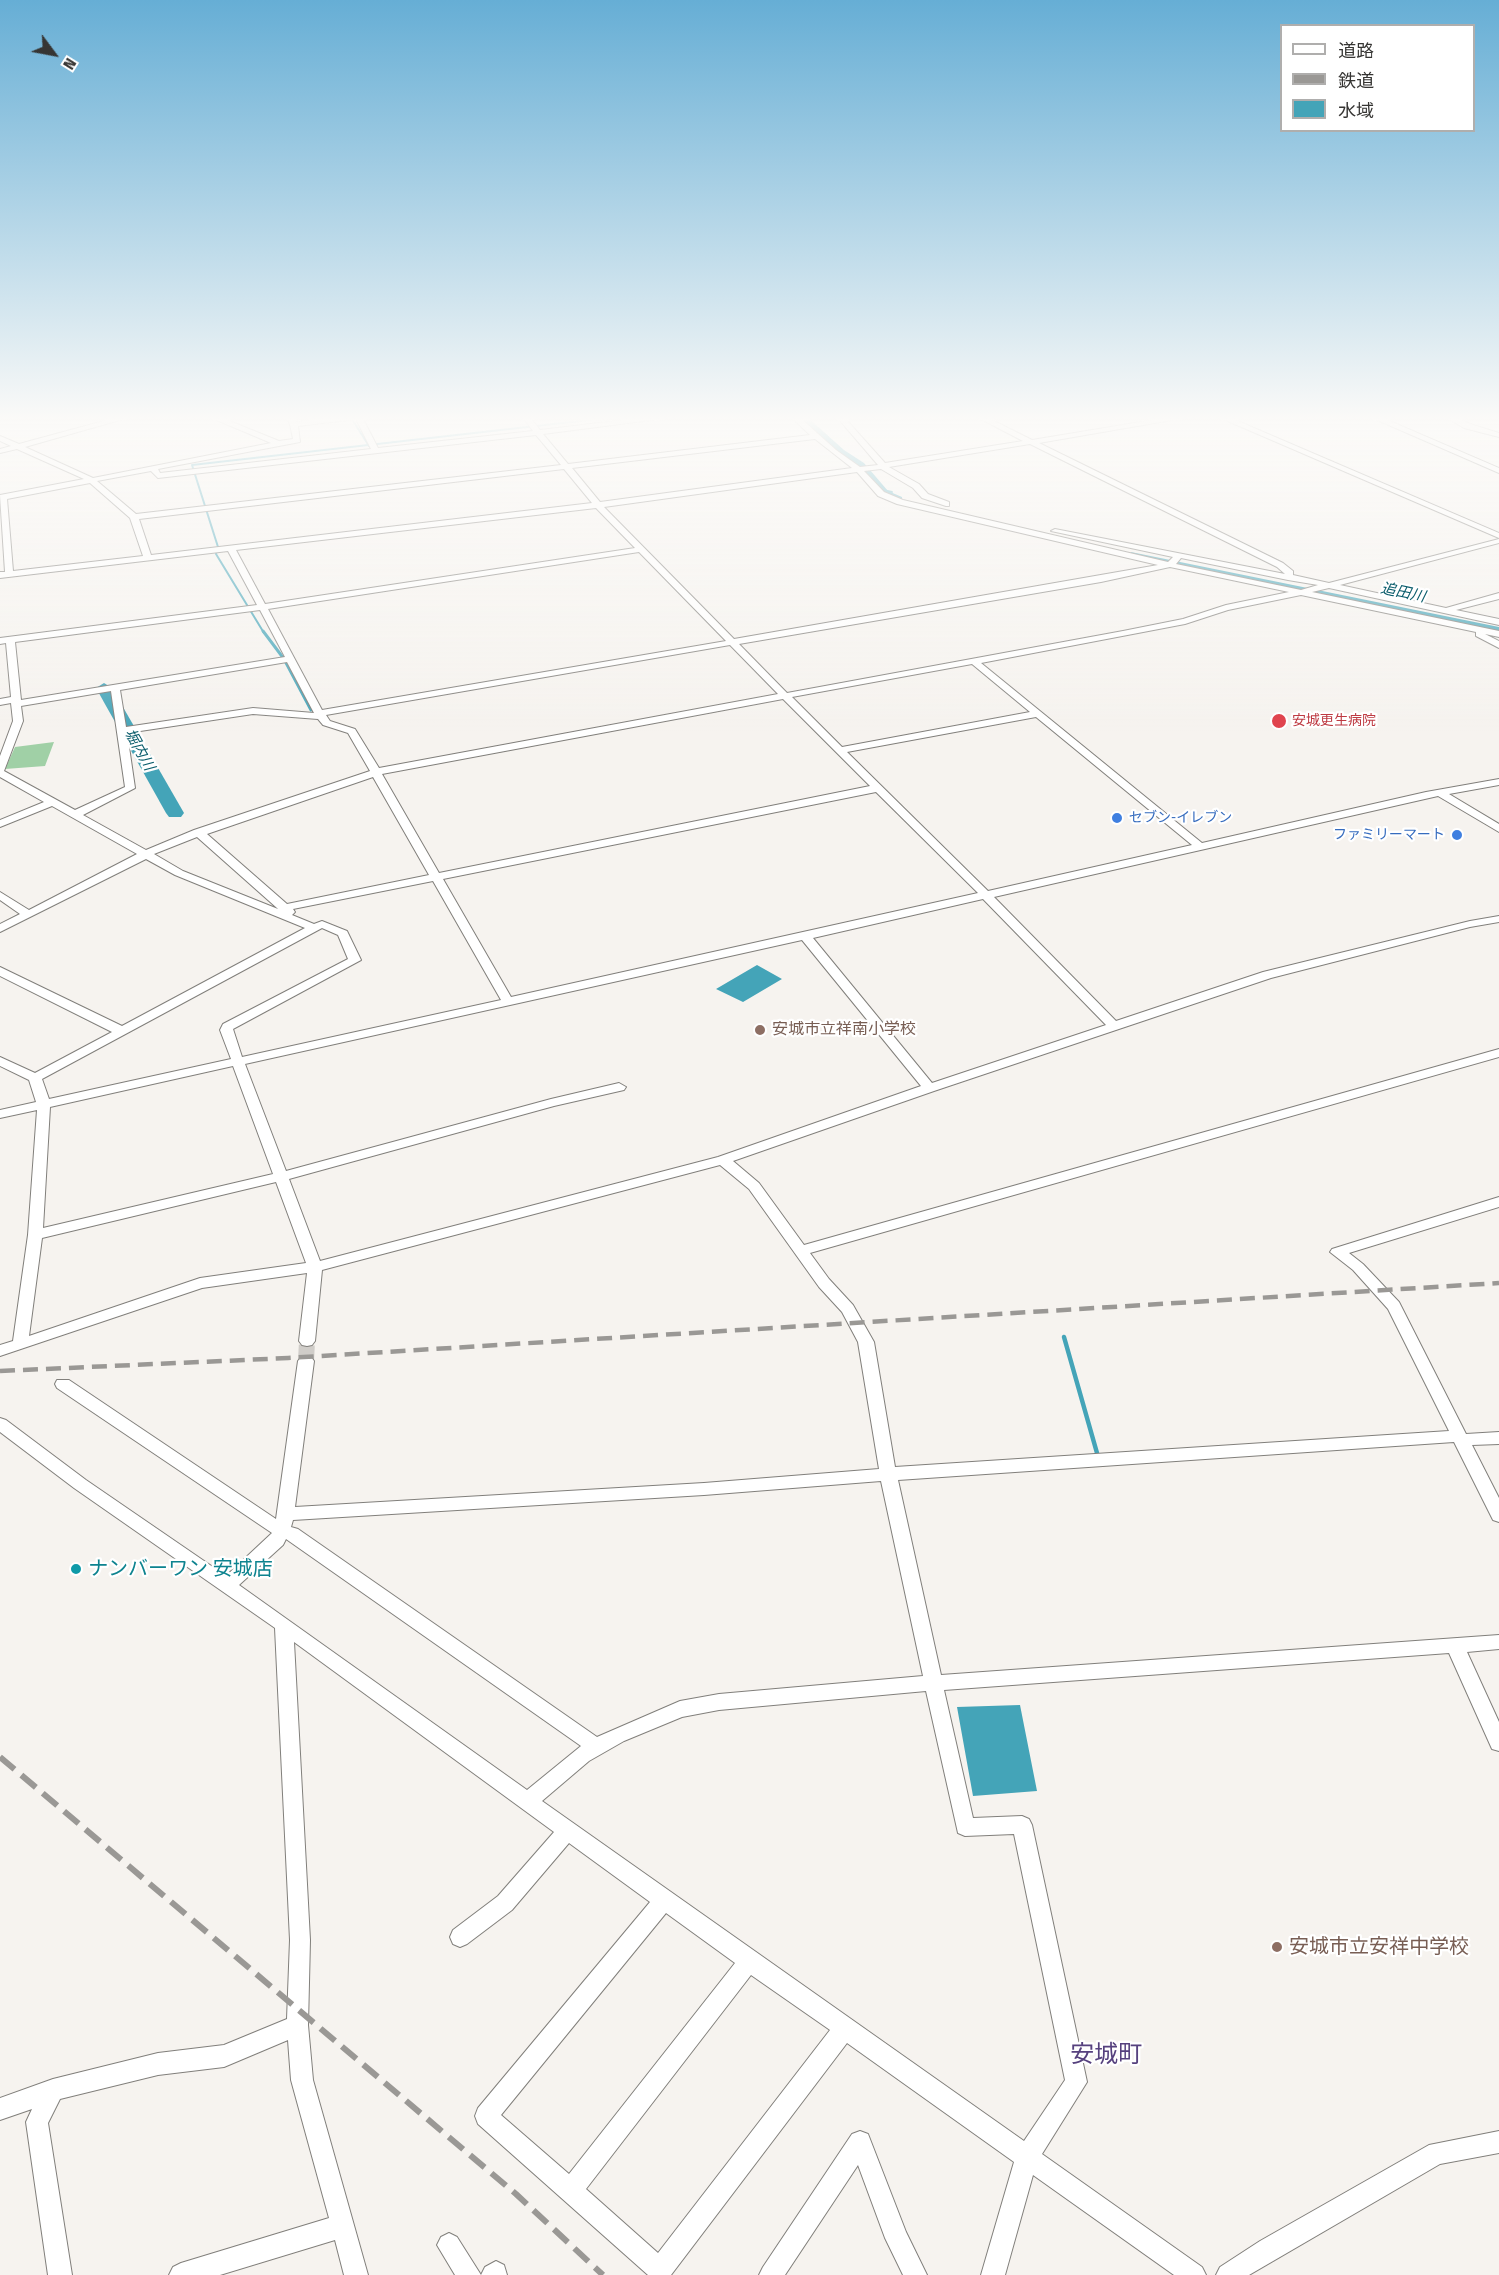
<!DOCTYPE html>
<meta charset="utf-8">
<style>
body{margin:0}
#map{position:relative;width:1499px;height:2275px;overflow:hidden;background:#f6f3ef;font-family:"Fira Sans Condensed","Noto Sans JP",sans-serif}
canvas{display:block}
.legend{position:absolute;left:1280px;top:24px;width:195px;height:108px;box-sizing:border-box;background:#fff;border:2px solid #afaead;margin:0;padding:8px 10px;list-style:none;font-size:18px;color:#363533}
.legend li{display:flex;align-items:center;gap:12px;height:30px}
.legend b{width:30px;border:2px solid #afaead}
.north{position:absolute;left:24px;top:24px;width:60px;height:60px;-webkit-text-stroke:4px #fff;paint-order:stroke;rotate:122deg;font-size:16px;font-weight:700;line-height:24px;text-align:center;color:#363533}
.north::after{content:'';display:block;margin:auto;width:21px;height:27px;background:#363533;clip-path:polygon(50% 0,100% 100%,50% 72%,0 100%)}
</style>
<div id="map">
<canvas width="1499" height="2275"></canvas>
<ul class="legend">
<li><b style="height:8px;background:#fff"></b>道路</li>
<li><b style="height:8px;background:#9a9895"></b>鉄道</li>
<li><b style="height:16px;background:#44a4b8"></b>水域</li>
</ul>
<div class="north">N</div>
</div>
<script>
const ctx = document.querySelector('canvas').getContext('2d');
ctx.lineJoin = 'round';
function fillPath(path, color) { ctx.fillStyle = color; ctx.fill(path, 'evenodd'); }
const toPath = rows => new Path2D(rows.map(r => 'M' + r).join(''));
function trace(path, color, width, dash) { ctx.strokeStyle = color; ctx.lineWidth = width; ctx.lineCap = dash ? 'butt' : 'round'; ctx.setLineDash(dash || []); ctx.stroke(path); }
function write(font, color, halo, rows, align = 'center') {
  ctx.font = font + ' "Fira Sans Condensed","Noto Sans JP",sans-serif'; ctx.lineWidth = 4.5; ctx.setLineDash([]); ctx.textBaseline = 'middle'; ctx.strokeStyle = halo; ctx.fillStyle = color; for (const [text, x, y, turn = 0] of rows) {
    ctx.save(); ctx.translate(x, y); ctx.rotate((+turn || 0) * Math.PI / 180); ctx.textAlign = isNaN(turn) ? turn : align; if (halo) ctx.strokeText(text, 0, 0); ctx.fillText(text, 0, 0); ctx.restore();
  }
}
fillPath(toPath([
 [54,742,45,766,5,769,15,747]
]), '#a0d0a6');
fillPath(toPath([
 [757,965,782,979,743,1002,716,989],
 [1020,1705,1037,1791,973,1796,957,1707]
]), '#44a4b8');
trace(toPath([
 [350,416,369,446],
 [883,490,892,492],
 [264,633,216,554,218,547,192,465,624,416]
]), '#44a4b8', 2);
trace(toPath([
 [263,631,284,659,311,710]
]), '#44a4b8', 3);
trace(toPath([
 [1064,1337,1097,1453]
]), '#44a4b8', 4.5);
fillPath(toPath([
 [798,416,806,416,844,450,864,463,888,491,902,497,902,501,882,495,858,467,838,454,798,416],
 [1131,552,1499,627,1499,633,1134,556,1130,554,1131,552]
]), '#44a4b8');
fillPath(toPath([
 [104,683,112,688,184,813,181,817,169,817,166,813,96,688,104,683]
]), '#44a4b8');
trace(toPath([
 [306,1361,307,1341]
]), '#d0cdc9', 16, [16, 8]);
const minor = toPath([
 [122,416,134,416,25,447,93,478,271,443,207,416,217,416,279,441,293,439,290,424,286,416,293,416,296,422,345,416,371,416,363,419,378,448,533,431,522,416,529,416,540,430,658,416,682,416,543,434,568,464,810,435,790,416,798,416,836,450,860,467,878,465,836,416,843,416,885,463,1023,441,975,416,984,416,1032,440,1177,416,1195,416,1039,443,1283,563,1293,571,1293,575,1329,583,1499,539,1499,543,1340,585,1446,608,1499,593,1499,599,1456,610,1499,619,1499,625,1329,588,1312,592,1499,631,1499,637,1485,634,1499,641,1499,648,1476,636,1476,632,1301,595,1228,610,1185,624,981,663,1202,843,1426,792,1499,779,1499,785,1449,794,1499,824,1499,832,1438,796,994,897,1116,1021,1263,972,1470,921,1499,916,1499,922,1470,927,1271,978,934,1091,733,1161,759,1183,804,1245,1499,1049,1499,1057,810,1253,829,1279,853,1305,874,1342,895,1467,1449,1431,1388,1309,1353,1270,1330,1252,1332,1249,1499,1197,1499,1207,1349,1253,1363,1264,1399,1302,1466,1434,1499,1432,1499,1444,1472,1445,1499,1498,1499,1522,1493,1520,1454,1442,898,1480,941,1675,1499,1635,1499,1649,1467,1652,1499,1722,1499,1751,1492,1749,1449,1653,944,1690,973,1818,1022,1816,1029,1819,1032,1825,1087,2082,1042,2154,1202,2267,1206,2275,1174,2275,1033,2175,1005,2275,981,2275,1014,2162,847,2043,671,2275,648,2275,478,2124,475,2116,478,2108,650,1902,569,1843,512,1910,467,1944,460,1947,453,1944,450,1937,453,1930,498,1896,554,1832,294,1642,310,1940,308,2025,313,2080,368,2275,344,2275,335,2240,220,2275,169,2275,173,2267,181,2263,329,2218,291,2080,288,2040,224,2067,158,2075,60,2099,48,2123,72,2275,48,2275,26,2122,32,2109,0,2120,0,2098,53,2079,158,2053,224,2045,287,2019,290,1940,275,1628,74,1488,0,1432,0,1418,6,1420,86,1480,226,1576,272,1533,57,1388,55,1384,57,1380,69,1380,276,1519,298,1361,301,1357,306,1356,311,1357,314,1361,295,1507,704,1483,879,1469,858,1342,842,1312,819,1287,749,1189,720,1165,322,1270,315,1341,312,1345,307,1346,302,1345,299,1341,307,1273,202,1288,0,1356,0,1345,13,1341,28,1235,37,1110,0,1118,0,1110,36,1102,29,1080,0,1066,0,1057,35,1073,112,1032,0,976,0,967,122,1026,305,928,175,875,146,859,0,932,0,924,20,914,0,900,0,892,29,910,137,854,52,806,0,827,0,820,44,802,0,777,0,756,13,721,11,703,0,705,0,699,11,697,6,643,0,644,0,638,257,605,228,551,0,578,0,572,5,572,0,495,84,479,17,449,0,453,0,449,11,446,0,441,0,436,19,444,122,416],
 [356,419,371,449,160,473,158,469,300,442,298,426,356,419],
 [536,435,561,465,136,514,97,481,151,471,158,478,536,435],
 [815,439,852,468,600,502,572,468,815,439],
 [1030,444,1277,567,1285,574,1055,529,1051,531,1173,557,1168,562,903,500,884,492,864,471,881,469,913,488,922,498,946,506,949,506,949,502,928,494,919,484,889,467,1030,444],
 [564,469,592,503,151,555,139,519,564,469],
 [857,472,878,496,897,504,1158,565,734,639,604,507,857,472],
 [90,483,130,518,143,556,13,571,7,499,90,483],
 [596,508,635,548,265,604,236,550,596,508],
 [639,552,726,641,322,710,268,609,639,552],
 [1181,558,1288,580,1318,585,1301,590,1176,564,1181,558],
 [1170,567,1289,592,1226,605,1183,619,1123,631,787,693,739,644,1101,582,1170,567],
 [260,610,285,657,21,700,15,642,260,610],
 [730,645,778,694,379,768,355,729,330,721,326,715,730,645],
 [287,662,314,713,253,708,126,727,120,690,287,662],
 [972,664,1030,712,842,747,792,697,972,664],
 [111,691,125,787,75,810,4,771,23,721,21,706,111,691],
 [783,699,870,786,439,873,382,774,783,699],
 [253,714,318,719,323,725,348,733,370,771,194,830,146,850,83,815,135,788,127,733,253,714],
 [1036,717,1192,845,988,891,847,752,1036,717],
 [373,777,429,875,287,904,207,834,373,777],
 [876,792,978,893,511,997,443,879,876,792],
 [197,837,277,908,278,909,183,871,154,854,197,837],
 [433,881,501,1000,242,1057,233,1029,361,960,347,931,322,921,314,924,292,915,295,912,293,909,433,881],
 [983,899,1106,1025,932,1083,813,938,983,899],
 [322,928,338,935,348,959,223,1024,220,1030,231,1059,49,1099,42,1079,322,928],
 [802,940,921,1086,718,1157,320,1261,289,1179,554,1106,624,1090,626,1087,619,1083,551,1099,286,1171,245,1064,802,940],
 [233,1066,273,1174,43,1228,50,1107,233,1066],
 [276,1182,306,1263,200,1278,29,1336,42,1238,276,1182],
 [881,1481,923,1676,719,1694,680,1701,597,1737,298,1529,291,1527,293,1520,704,1495,881,1481],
 [286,1539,581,1746,527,1790,239,1585,283,1545,286,1539],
 [926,1691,958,1833,965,1836,1014,1834,1065,2080,1024,2141,542,1801,589,1761,624,1741,682,1717,719,1710,926,1691],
 [666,1913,735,1963,569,2174,501,2115,666,1913],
 [751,1975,830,2030,658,2253,586,2189,751,1975],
 [1216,416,1226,416,1499,533,1499,538,1216,416],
 [1368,416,1378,416,1499,468,1499,473,1368,416],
 [1444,416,1453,416,1470,424,1499,433,1499,437,1464,428,1444,416],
 [860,2131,868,2134,906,2232,927,2275,903,2275,885,2238,858,2165,785,2275,759,2275,763,2267,852,2134,860,2131],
 [1499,2131,1499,2153,1440,2164,1249,2275,1216,2275,1220,2267,1260,2241,1429,2145,1499,2131],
 [449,2233,457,2237,481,2275,455,2275,437,2245,441,2237,449,2233],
 [496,2261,504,2265,507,2275,481,2275,485,2267,496,2261]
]);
trace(minor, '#817f7b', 2);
fillPath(minor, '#fff');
trace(toPath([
 [0,1371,288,1358,1499,1283]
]), '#9a9895', 4.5, [15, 8]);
trace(toPath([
 [0,1757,516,2194,603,2275]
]), '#9a9895', 6, [19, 9]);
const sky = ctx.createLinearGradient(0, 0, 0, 735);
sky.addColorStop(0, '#66aed5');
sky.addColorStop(0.57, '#fbfaf8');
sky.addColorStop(1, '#fbfaf800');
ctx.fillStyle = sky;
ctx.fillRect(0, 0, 1499, 735);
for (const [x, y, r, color] of [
 [1279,721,8,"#e0444e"],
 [1117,818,6,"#3f7fe0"],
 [1457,835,6,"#3f7fe0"],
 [760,1030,6,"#8d6e63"],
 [76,1569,6,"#0f9aa8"],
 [1277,1947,6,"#8d6e63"]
]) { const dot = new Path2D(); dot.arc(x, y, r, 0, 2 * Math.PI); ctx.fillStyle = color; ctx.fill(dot); trace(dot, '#fff', 2); }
write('14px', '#be3a42', '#fff', [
 ["安城更生病院",1292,721]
], 'left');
write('14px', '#366cbe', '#fff', [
 ["セブン-イレブン",1129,818],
 ["ファミリーマート",1445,835,"right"]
], 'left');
write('italic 15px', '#0b5d6c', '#fff', [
 ["追田川",1403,593,12],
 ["堀内川",139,750,61]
]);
write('16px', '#785e54', '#fff', [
 ["安城市立祥南小学校",772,1030]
], 'left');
write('20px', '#0d838f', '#fff', [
 ["ナンバーワン 安城店",88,1569]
], 'left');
write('20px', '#785e54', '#fff', [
 ["安城市立安祥中学校",1289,1947]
], 'left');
write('24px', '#56417e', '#fff', [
 ["安城町",1106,2055]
]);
</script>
